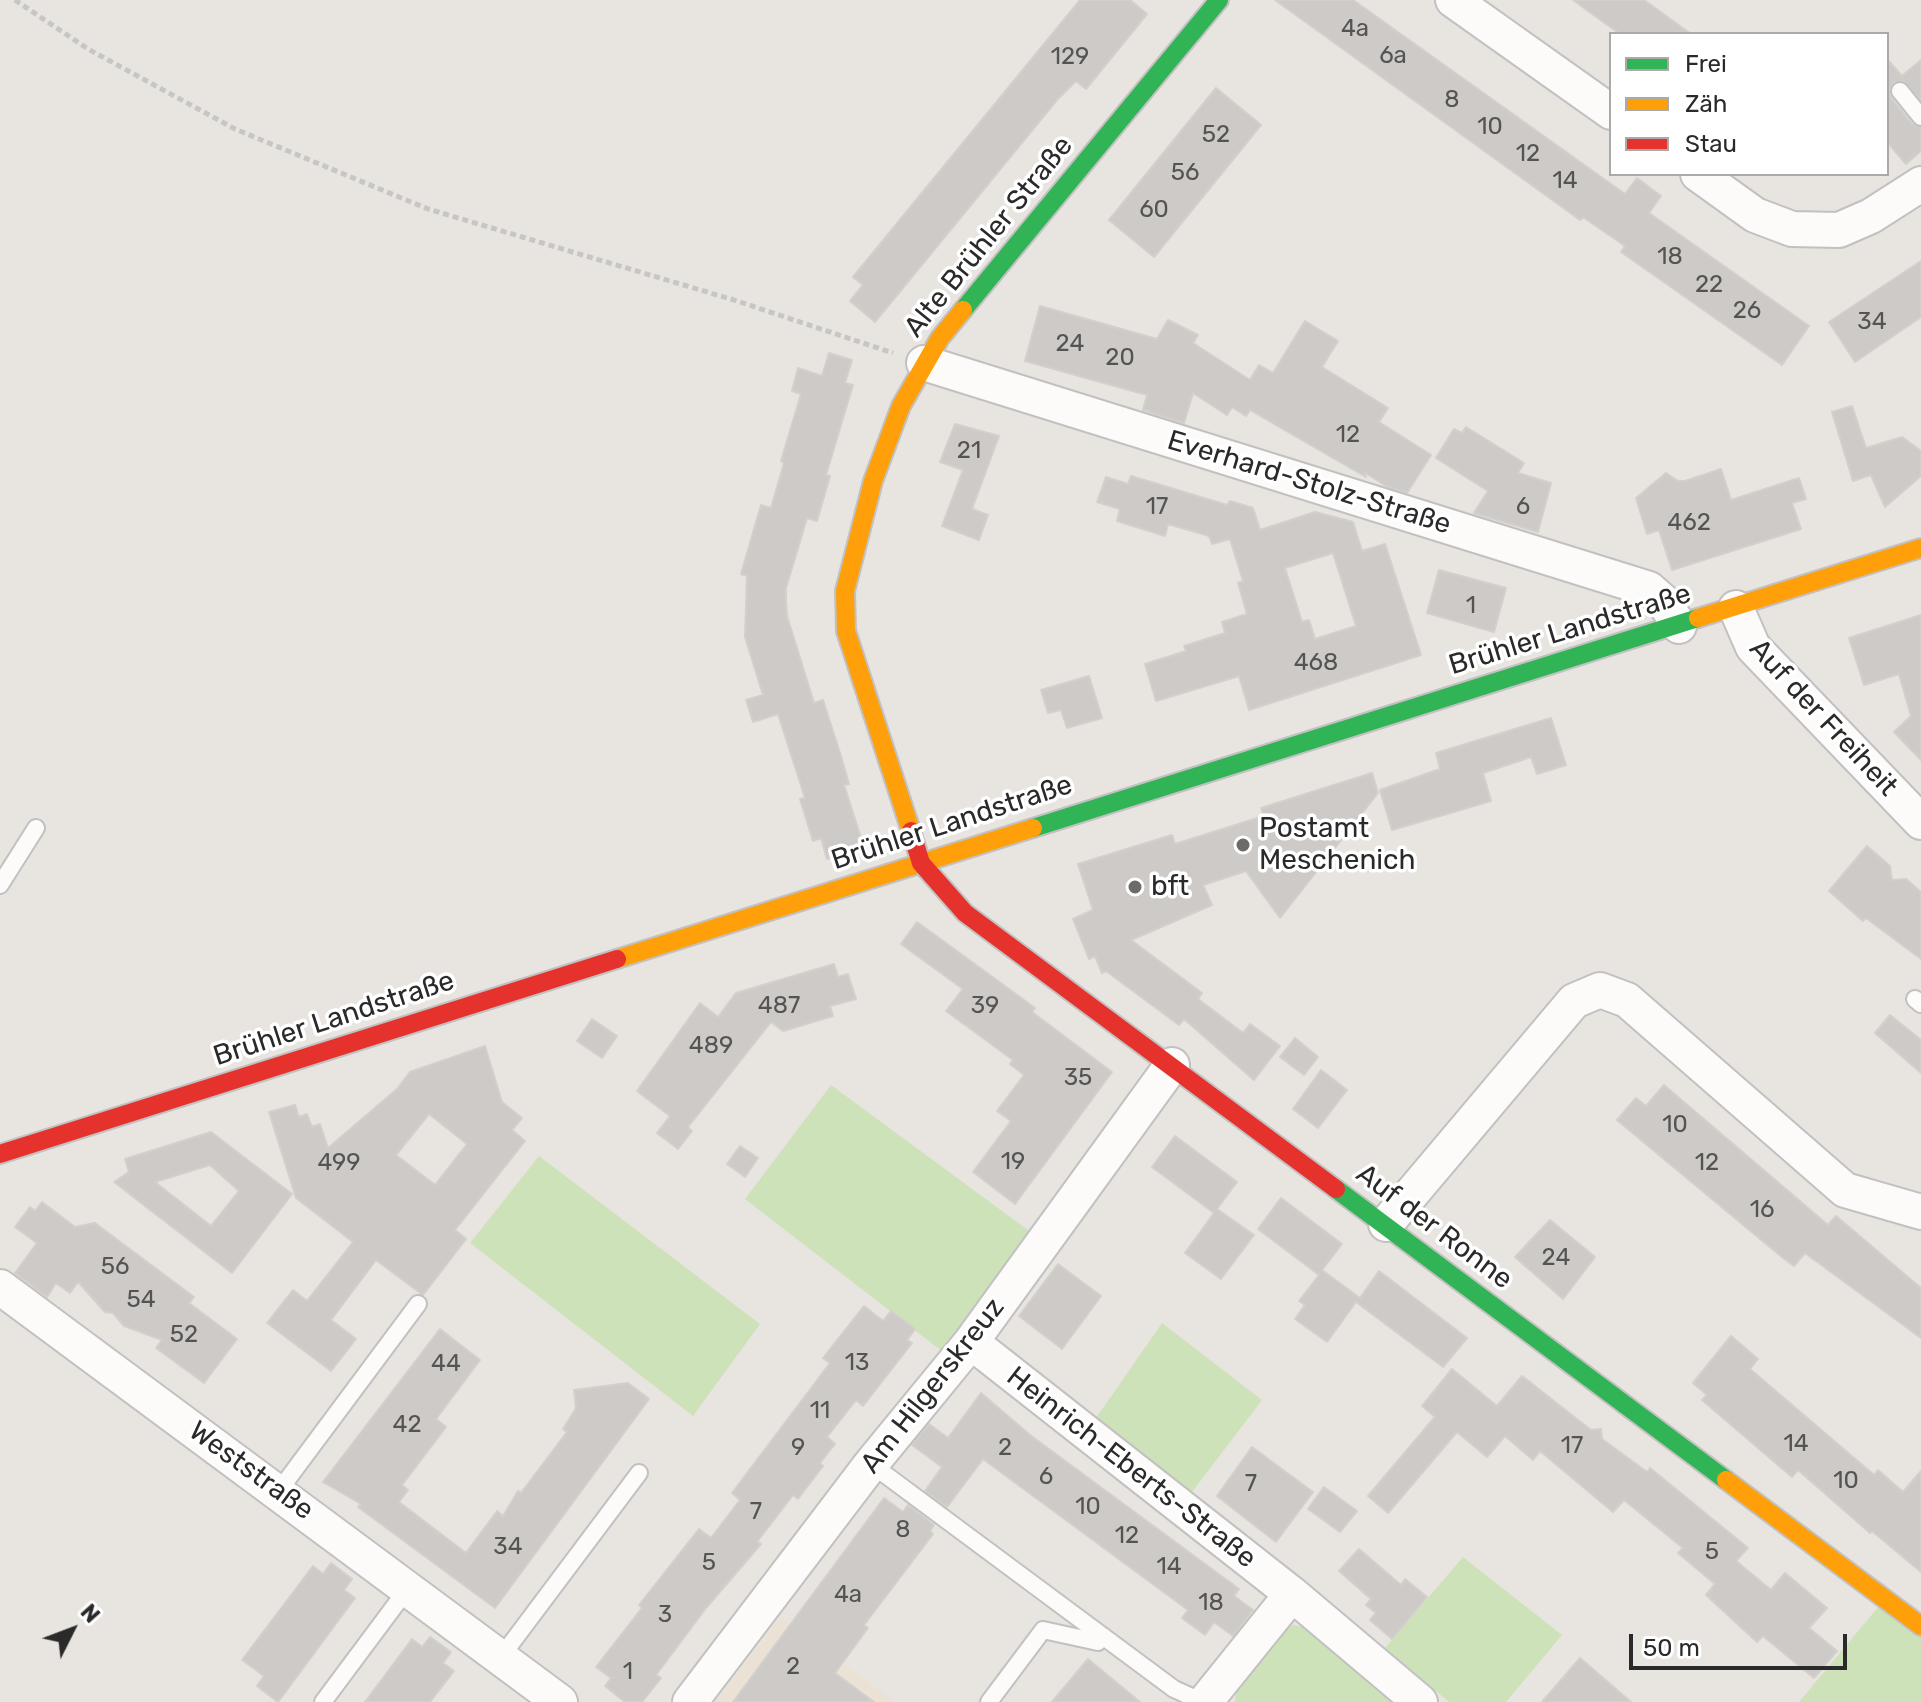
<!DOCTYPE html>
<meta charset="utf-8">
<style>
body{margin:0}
#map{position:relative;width:1921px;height:1702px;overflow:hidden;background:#e8e4e0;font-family:Rubik,sans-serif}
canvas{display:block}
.legend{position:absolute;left:1609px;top:32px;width:280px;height:144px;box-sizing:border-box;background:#fff;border:2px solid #aaa;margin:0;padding:10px 14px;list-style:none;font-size:24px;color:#2a2a2a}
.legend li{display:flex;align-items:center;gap:16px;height:40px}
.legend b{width:40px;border:2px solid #aaa}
.north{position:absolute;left:32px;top:1590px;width:80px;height:80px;-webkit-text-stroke:6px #fff;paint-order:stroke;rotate:48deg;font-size:22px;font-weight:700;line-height:32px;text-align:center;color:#2a2a2a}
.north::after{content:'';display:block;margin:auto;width:28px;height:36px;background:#2a2a2a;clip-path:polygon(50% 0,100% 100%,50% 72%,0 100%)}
.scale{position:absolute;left:1629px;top:1634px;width:218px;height:36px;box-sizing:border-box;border:4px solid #2a2a2a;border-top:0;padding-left:10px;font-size:24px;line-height:28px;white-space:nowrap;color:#2a2a2a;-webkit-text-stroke:6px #fff;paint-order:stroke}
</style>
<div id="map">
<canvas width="1921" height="1702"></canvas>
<ul class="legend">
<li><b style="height:10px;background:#30b455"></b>Frei</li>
<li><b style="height:10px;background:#ff9f0a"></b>Zäh</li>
<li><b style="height:10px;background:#e5322d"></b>Stau</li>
</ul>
<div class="north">N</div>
<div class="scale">50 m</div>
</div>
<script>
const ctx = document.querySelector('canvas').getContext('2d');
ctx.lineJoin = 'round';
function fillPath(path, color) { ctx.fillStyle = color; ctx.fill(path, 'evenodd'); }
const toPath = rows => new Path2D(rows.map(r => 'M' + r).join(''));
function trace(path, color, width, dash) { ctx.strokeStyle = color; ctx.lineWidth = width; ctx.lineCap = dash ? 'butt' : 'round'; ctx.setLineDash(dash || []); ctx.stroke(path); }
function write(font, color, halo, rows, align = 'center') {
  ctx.font = font + ' Rubik,sans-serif'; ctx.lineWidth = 7; ctx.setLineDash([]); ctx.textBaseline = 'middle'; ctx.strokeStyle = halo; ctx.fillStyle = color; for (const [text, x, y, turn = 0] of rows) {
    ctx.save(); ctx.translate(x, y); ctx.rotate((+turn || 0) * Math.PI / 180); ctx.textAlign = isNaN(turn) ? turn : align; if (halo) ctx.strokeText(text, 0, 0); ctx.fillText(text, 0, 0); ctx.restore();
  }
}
fillPath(toPath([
 [781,1617,895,1702,715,1702]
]), '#ebe2d5');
fillPath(toPath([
 [831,1085,1036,1236,943,1352,745,1199],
 [539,1156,760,1324,693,1416,470,1243],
 [1162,1323,1262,1400,1192,1492,1094,1421],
 [1463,1557,1562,1635,1506,1702,1449,1702,1385,1648],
 [1879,1606,1921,1636,1921,1702,1799,1702],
 [1293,1625,1304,1627,1392,1702,1235,1702,1237,1687,1285,1629]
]), '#cee2ba');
const building = toPath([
 [1080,0,1130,0,1147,14,1086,89,1076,81,1057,100,875,322,850,301,863,285,853,277,1080,0],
 [1275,0,1353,0,1625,194,1637,178,1661,196,1649,213,1809,326,1782,365,1621,252,1625,246,1583,217,1580,220,1275,0],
 [1573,0,1644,0,1691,34,1620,34,1573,0],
 [1887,59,1902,76,1921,60,1921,100,1903,81,1894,82,1890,88,1891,98,1912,124,1921,128,1921,151,1906,164,1887,142,1887,59],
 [1216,88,1261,125,1154,257,1109,220,1216,88],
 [1921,261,1921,317,1855,362,1829,322,1921,261],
 [1040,306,1157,339,1168,320,1198,335,1193,343,1250,380,1259,365,1273,373,1305,321,1338,341,1322,367,1388,408,1379,422,1431,455,1407,493,1386,486,1364,472,1366,477,1250,410,1246,416,1232,407,1227,415,1193,393,1184,423,1143,410,1147,395,1025,361,1040,306],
 [829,353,852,360,845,383,853,385,826,475,830,476,817,521,807,518,786,588,786,602,787,616,814,703,823,700,840,753,849,784,844,785,864,847,827,859,821,838,813,841,800,799,805,798,778,714,753,722,746,700,763,695,745,637,747,576,741,574,761,505,771,508,784,463,781,461,801,394,792,391,798,368,822,376,829,353],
 [1852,406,1866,448,1902,437,1921,451,1921,476,1885,507,1871,475,1853,481,1832,412,1852,406],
 [955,424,999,436,972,509,988,515,979,540,942,526,963,470,940,462,955,424],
 [1466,427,1524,463,1518,473,1551,483,1538,532,1474,513,1488,491,1436,458,1454,429,1462,433,1466,427],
 [1721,469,1731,500,1799,478,1806,499,1792,503,1801,529,1672,570,1659,530,1647,534,1636,498,1666,473,1678,481,1685,481,1721,469],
 [1131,476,1227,505,1230,501,1253,508,1260,530,1315,512,1353,522,1362,551,1385,544,1421,655,1249,710,1239,676,1156,701,1145,664,1186,651,1184,646,1225,633,1222,622,1247,614,1238,583,1243,581,1230,539,1212,544,1209,536,1168,524,1165,536,1117,521,1120,509,1097,502,1106,477,1128,484,1131,476],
 [1333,553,1356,626,1315,639,1309,620,1302,622,1285,568,1333,553],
 [1439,570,1506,588,1494,632,1427,613,1439,570],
 [1921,615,1921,760,1894,732,1911,716,1899,674,1864,685,1849,638,1921,615],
 [1089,676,1102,718,1067,728,1061,710,1048,713,1041,690,1089,676],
 [1551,718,1566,765,1537,774,1531,757,1483,773,1491,801,1392,830,1380,790,1440,769,1436,753,1551,718],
 [1372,773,1378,793,1280,918,1246,871,1203,885,1212,905,1131,940,1202,993,1198,999,1243,1033,1250,1024,1280,1046,1254,1080,1184,1019,1179,1025,1106,971,1102,973,1095,956,1089,959,1073,919,1093,910,1078,864,1172,835,1175,844,1264,816,1261,808,1372,773],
 [1867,846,1890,866,1892,880,1906,879,1921,892,1921,959,1866,918,1863,921,1829,891,1867,846],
 [917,922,1035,1008,1032,1012,1112,1072,1015,1204,973,1172,1011,1121,997,1111,1024,1075,1010,1064,1013,1060,946,1011,963,989,901,944,917,922],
 [834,964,838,977,848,974,856,999,830,1006,833,1016,783,1031,771,1022,688,1127,692,1131,678,1149,657,1133,670,1116,637,1091,700,1003,718,1017,736,993,834,964],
 [1890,1015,1921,1040,1921,1073,1875,1033,1890,1015],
 [592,1019,617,1036,602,1058,577,1041,592,1019],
 [1295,1038,1318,1057,1304,1075,1280,1057,1295,1038],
 [485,1046,502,1102,522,1118,512,1130,525,1141,455,1230,466,1239,423,1295,376,1260,331,1320,356,1339,331,1371,267,1323,293,1290,307,1301,353,1242,296,1198,269,1112,295,1105,299,1117,307,1114,312,1127,320,1124,328,1148,397,1089,410,1072,485,1046],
 [429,1114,467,1144,435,1185,396,1155,429,1114],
 [1321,1070,1347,1090,1318,1128,1293,1109,1321,1070],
 [1664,1085,1828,1225,1836,1216,1921,1288,1921,1338,1805,1253,1794,1266,1783,1258,1617,1120,1636,1098,1646,1106,1664,1085],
 [211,1132,292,1194,232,1273,114,1182,129,1172,125,1159,211,1132],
 [210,1165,239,1191,211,1226,155,1182,210,1165],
 [1175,1136,1237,1182,1217,1209,1254,1235,1221,1279,1185,1253,1214,1213,1152,1167,1175,1136],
 [740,1146,758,1158,745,1177,727,1164,740,1146],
 [1281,1198,1342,1244,1322,1270,1360,1298,1379,1271,1467,1338,1443,1367,1356,1302,1327,1342,1295,1319,1305,1305,1299,1301,1319,1275,1258,1229,1281,1198],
 [42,1202,75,1227,95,1223,194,1297,189,1303,237,1339,204,1383,156,1348,162,1340,124,1326,113,1313,105,1312,78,1282,70,1293,56,1283,47,1297,15,1273,37,1243,15,1227,30,1207,35,1211,42,1202],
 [1550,1220,1595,1257,1563,1299,1515,1257,1550,1220],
 [1058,1264,1101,1296,1062,1349,1019,1316,1058,1264],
 [864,1306,883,1321,891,1311,915,1329,907,1340,912,1343,863,1406,856,1400,827,1437,835,1444,820,1463,823,1466,798,1499,793,1495,757,1542,761,1544,706,1608,656,1675,661,1678,642,1702,625,1702,605,1686,611,1678,596,1667,642,1608,639,1605,699,1529,711,1538,740,1500,732,1493,830,1363,823,1358,864,1306],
 [440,1329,480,1360,436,1419,446,1427,402,1485,408,1490,399,1502,466,1553,497,1511,503,1516,518,1491,521,1493,567,1432,563,1429,576,1408,574,1390,628,1383,649,1399,495,1608,358,1507,361,1504,323,1482,440,1329],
 [1731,1336,1758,1359,1750,1369,1874,1475,1878,1470,1903,1492,1921,1471,1921,1572,1872,1531,1870,1533,1798,1470,1792,1477,1702,1400,1707,1395,1693,1383,1731,1336],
 [1452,1369,1497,1406,1522,1376,1591,1430,1601,1429,1602,1439,1647,1472,1650,1468,1748,1548,1736,1561,1771,1590,1785,1573,1827,1608,1809,1628,1837,1651,1814,1678,1763,1636,1757,1642,1706,1595,1715,1584,1678,1553,1683,1548,1624,1500,1613,1512,1540,1451,1533,1460,1505,1436,1487,1457,1457,1432,1388,1513,1368,1496,1435,1417,1422,1406,1452,1369],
 [981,1393,1030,1435,1239,1589,1234,1596,1253,1610,1233,1636,1214,1622,1205,1635,1182,1618,1188,1610,983,1459,947,1507,925,1491,942,1467,912,1445,929,1424,948,1438,981,1393],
 [1252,1447,1313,1492,1276,1542,1217,1496,1252,1447],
 [1324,1487,1357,1511,1340,1532,1308,1509,1324,1487],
 [884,1498,903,1512,908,1505,934,1525,930,1531,933,1534,864,1625,868,1628,835,1673,874,1702,733,1702,884,1498],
 [1359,1549,1401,1585,1405,1579,1427,1597,1392,1639,1370,1620,1376,1613,1366,1605,1371,1599,1339,1571,1359,1549],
 [331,1563,352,1579,344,1590,355,1598,278,1702,257,1686,264,1676,242,1660,313,1566,323,1574,331,1563],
 [430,1637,451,1652,443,1663,454,1671,430,1702,365,1702,412,1639,422,1647,430,1637],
 [1580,1658,1631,1702,1542,1702,1580,1658],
 [1088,1659,1140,1702,1052,1702,1088,1659]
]);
fillPath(building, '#cdcac7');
trace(building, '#d3d0cc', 2);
const lane = toPath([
 [1900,91,1921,117],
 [0,885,36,828],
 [1915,999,1921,1004],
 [871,1464,1174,1689,1203,1702],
 [278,1492,418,1304],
 [501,1657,639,1473],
 [323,1702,408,1588],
 [989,1702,1043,1630,1098,1642,1103,1636]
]);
const street = toPath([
 [1453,0,1611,112],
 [1698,174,1755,215,1792,229,1839,230,1871,216,1921,184],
 [924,363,1649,589,1665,603,1679,626],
 [1736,608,1753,647,1921,822],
 [1386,1224,1574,1001,1600,990,1627,1000,1845,1190,1921,1212],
 [0,1287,560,1702],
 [971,1342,1292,1594,1420,1702],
 [690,1702,871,1464,971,1342,1172,1065],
 [1205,1702,1292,1594]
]);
const fast = toPath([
 [963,310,1219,0],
 [1033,828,1698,618],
 [1336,1189,1726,1480]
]);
const slow = toPath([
 [1698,618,1921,548],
 [911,831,846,631,845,591,873,481,901,406,940,338,963,310],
 [617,959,1033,828],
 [1726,1480,1921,1626]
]);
const jam = toPath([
 [911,831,921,863,965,913,1336,1189],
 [0,1154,617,959]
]);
trace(lane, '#c2c1c1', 20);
trace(street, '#c2c1c1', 38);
trace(fast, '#c2c1c1', 22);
trace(slow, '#c2c1c1', 22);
trace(jam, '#c2c1c1', 22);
trace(toPath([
 [15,0,88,49,235,129,428,209,734,300,893,353]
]), '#c6c6c5', 5, [6, 4]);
trace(lane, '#fcfbfa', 16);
trace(street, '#fcfbfa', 34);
trace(fast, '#30b455', 18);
trace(slow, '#ff9f0a', 18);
trace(jam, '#e5322d', 18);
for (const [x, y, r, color] of [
 [1243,845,8,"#6c6b6a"],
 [1135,887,8,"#6c6b6a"]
]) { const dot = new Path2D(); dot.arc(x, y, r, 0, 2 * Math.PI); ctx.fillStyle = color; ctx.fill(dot); trace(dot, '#fff', 3); }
write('24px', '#545453', null, [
 ["4a",1355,29],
 ["6a",1393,56],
 ["129",1070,57],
 ["8",1452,100],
 ["10",1490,127],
 ["52",1216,135],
 ["12",1528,154],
 ["56",1185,173],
 ["14",1565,181],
 ["60",1154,210],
 ["18",1670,257],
 ["22",1709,285],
 ["26",1747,311],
 ["34",1872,322],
 ["24",1070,344],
 ["20",1120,358],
 ["12",1348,435],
 ["21",969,451],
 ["17",1157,507],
 ["6",1523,507],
 ["462",1689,523],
 ["1",1471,606],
 ["468",1316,663],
 ["487",779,1006],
 ["39",985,1006],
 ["489",711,1046],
 ["35",1078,1078],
 ["10",1675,1125],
 ["19",1013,1162],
 ["499",339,1163],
 ["12",1707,1163],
 ["16",1762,1210],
 ["24",1556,1258],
 ["56",115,1267],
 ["54",141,1300],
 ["52",184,1335],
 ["13",857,1363],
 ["44",446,1364],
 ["11",820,1411],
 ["42",407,1425],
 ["14",1796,1444],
 ["17",1572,1446],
 ["9",798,1448],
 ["2",1005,1448],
 ["6",1046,1477],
 ["10",1846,1481],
 ["7",1251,1484],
 ["10",1088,1507],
 ["7",756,1512],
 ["8",903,1530],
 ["12",1127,1536],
 ["34",508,1547],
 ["5",1712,1552],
 ["5",709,1563],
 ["14",1169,1567],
 ["4a",848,1595],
 ["18",1211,1603],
 ["3",665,1615],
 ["2",793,1667],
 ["1",628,1672]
]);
write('28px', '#2a2a2a', '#fff', [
 ["Alte Brühler Straße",989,237,-51],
 ["Everhard-Stolz-Straße",1309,483,17],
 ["Brühler Landstraße",1570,630,-17],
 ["Auf der Freiheit",1823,718,47],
 ["Brühler Landstraße",952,823,-18],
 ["Brühler Landstraße",334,1019,-18],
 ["Auf der Ronne",1434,1227,37],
 ["Am Hilgerskreuz",933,1386,-52],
 ["Heinrich-Eberts-Straße",1131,1468,38],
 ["Weststraße",251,1471,36]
]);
write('28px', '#2a2a2a', '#fff', [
 ["Postamt",1259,829],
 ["Meschenich",1259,861],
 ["bft",1151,887]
], 'left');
</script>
